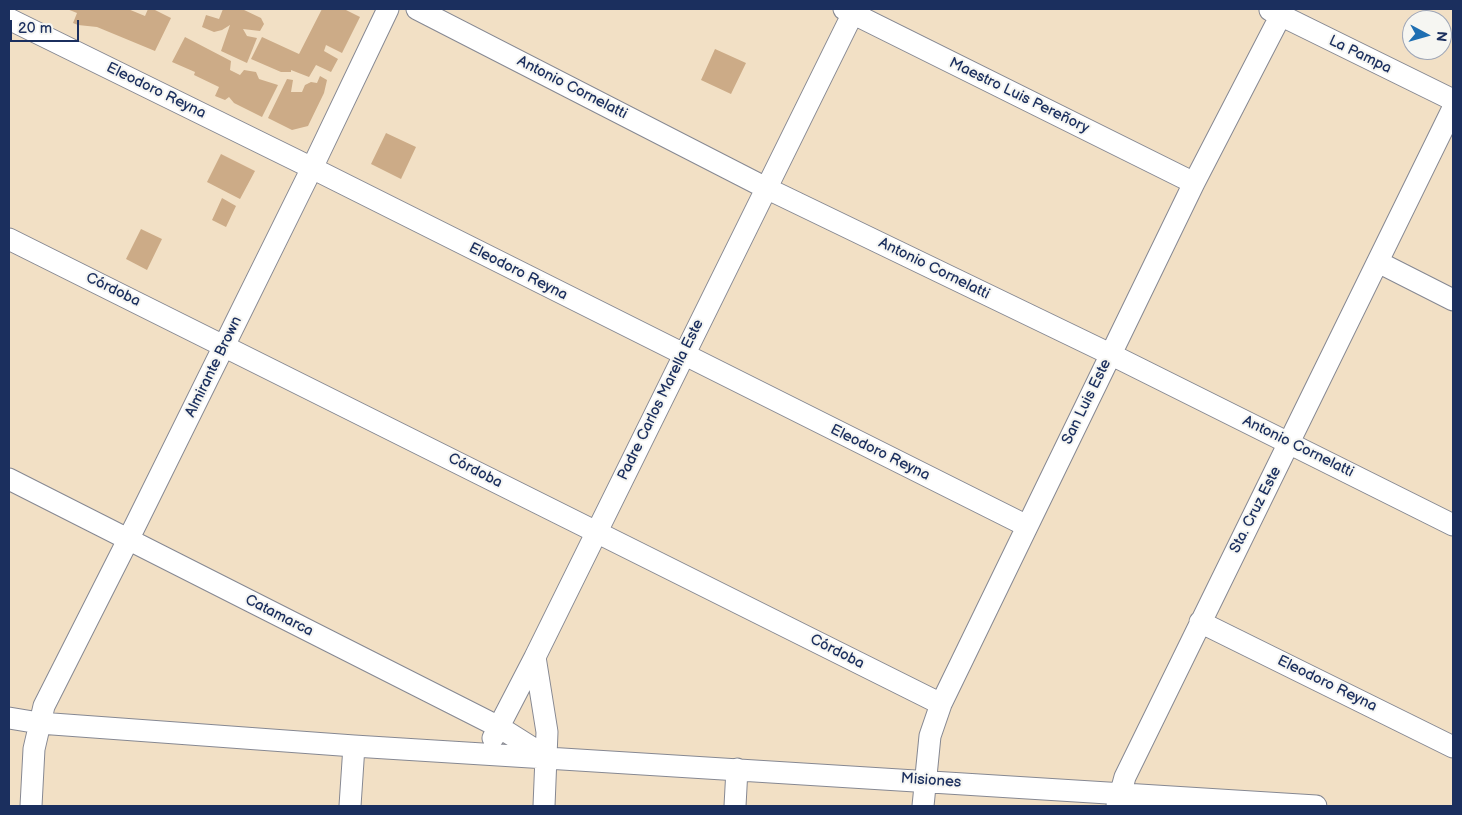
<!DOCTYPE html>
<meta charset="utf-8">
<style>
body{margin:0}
#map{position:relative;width:1462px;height:815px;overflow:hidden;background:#f2e0c5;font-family:"Balsamiq Sans",sans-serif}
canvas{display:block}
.frame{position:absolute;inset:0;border:10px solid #1b2f5e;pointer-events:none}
.north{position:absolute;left:1402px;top:10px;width:50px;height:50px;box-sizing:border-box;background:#f6f6f2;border:1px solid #9ea6b7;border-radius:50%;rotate:96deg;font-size:14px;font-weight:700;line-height:20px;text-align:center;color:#1b2f5e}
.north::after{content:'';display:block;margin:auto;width:18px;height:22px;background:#1f6fb2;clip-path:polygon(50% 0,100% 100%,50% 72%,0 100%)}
.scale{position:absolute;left:10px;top:20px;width:69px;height:22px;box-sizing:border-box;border:2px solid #1b2f5e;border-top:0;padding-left:6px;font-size:15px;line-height:18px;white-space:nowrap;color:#1b2f5e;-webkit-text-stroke:4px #f6f6f2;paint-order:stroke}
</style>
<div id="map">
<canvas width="1462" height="815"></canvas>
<div class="frame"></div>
<div class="north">N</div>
<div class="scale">20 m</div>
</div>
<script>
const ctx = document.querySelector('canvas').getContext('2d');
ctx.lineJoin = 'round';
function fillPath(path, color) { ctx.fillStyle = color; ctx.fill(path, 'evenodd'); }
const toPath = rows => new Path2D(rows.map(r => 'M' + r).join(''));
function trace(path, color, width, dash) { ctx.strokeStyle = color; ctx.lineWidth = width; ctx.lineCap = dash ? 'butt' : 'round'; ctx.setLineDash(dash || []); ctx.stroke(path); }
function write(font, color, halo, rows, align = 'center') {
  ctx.font = font + ' "Balsamiq Sans",sans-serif'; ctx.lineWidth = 4; ctx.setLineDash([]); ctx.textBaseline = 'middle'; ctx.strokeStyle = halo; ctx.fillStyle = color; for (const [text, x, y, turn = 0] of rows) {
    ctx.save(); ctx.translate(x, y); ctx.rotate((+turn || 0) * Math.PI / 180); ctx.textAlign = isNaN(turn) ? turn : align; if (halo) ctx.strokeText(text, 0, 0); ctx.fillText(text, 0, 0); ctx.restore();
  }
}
fillPath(toPath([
 [67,9,128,9,145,16,148,9,153,9,171,18,155,51,97,27,78,25,73,23,77,13],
 [223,9,233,10,234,9,242,9,261,18,264,24,260,31,243,29,247,36,257,38,247,63,221,51,230,25,222,30,214,32,202,27,206,15,219,19],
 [322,9,344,9,360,17,342,53,326,45,324,51,338,59,331,72,316,65,309,77,291,70,291,72,281,72,251,59,262,37,299,54],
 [185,37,231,61,230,70,240,75,244,70,256,72,259,79,278,85,262,117,234,103,229,97,225,100,215,96,219,87,194,75,195,72,172,62],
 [715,49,746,63,731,94,701,80],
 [320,76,327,80,324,93,308,126,292,130,268,118,287,79,293,80,291,92,302,92,305,85,311,82,317,83],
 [386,133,416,147,401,179,371,164],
 [221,154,255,171,240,199,207,182],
 [222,198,236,206,226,227,212,220],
 [141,229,162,239,147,270,126,259]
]), '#ccab87');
const street = toPath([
 [417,9,766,188,1110,354,1453,525],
 [844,9,1194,183],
 [1270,10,1453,100],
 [9,19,312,168,1027,526],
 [9,239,941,704],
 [1378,262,1453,300],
 [9,479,499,727,545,756],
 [1200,622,1453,747],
 [9,718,39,723,354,746,1316,806],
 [493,738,535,657],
 [31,806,34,749,44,706,128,540,312,168,388,9],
 [350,806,354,746],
 [544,806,547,732,535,657,855,9],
 [735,806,737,769],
 [923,806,930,736,941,704,1194,183,1284,9],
 [1117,806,1125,777,1453,108]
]);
trace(street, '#868892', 23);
trace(street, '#fff', 21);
write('15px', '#1b2f5e', '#f6f6f2', [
 ["La Pampa",1360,55,26],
 ["Antonio Cornelatti",572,88,27],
 ["Eleodoro Reyna",156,91,26],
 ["Maestro Luis Pereñory",1019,96,26],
 ["Antonio Cornelatti",934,269,26],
 ["Eleodoro Reyna",518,272,27],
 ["Córdoba",113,290,26],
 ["Almirante Brown",214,367,-64],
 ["Padre Carlos Marella Este",661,400,-64],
 ["San Luis Este",1087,402,-64],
 ["Antonio Cornelatti",1298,447,26],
 ["Eleodoro Reyna",880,453,26],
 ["Córdoba",475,471,27],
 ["Sta. Cruz Este",1256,510,-63],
 ["Catamarca",279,616,27],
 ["Córdoba",837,652,27],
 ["Eleodoro Reyna",1327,684,26],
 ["Misiones",931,781,4]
]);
</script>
